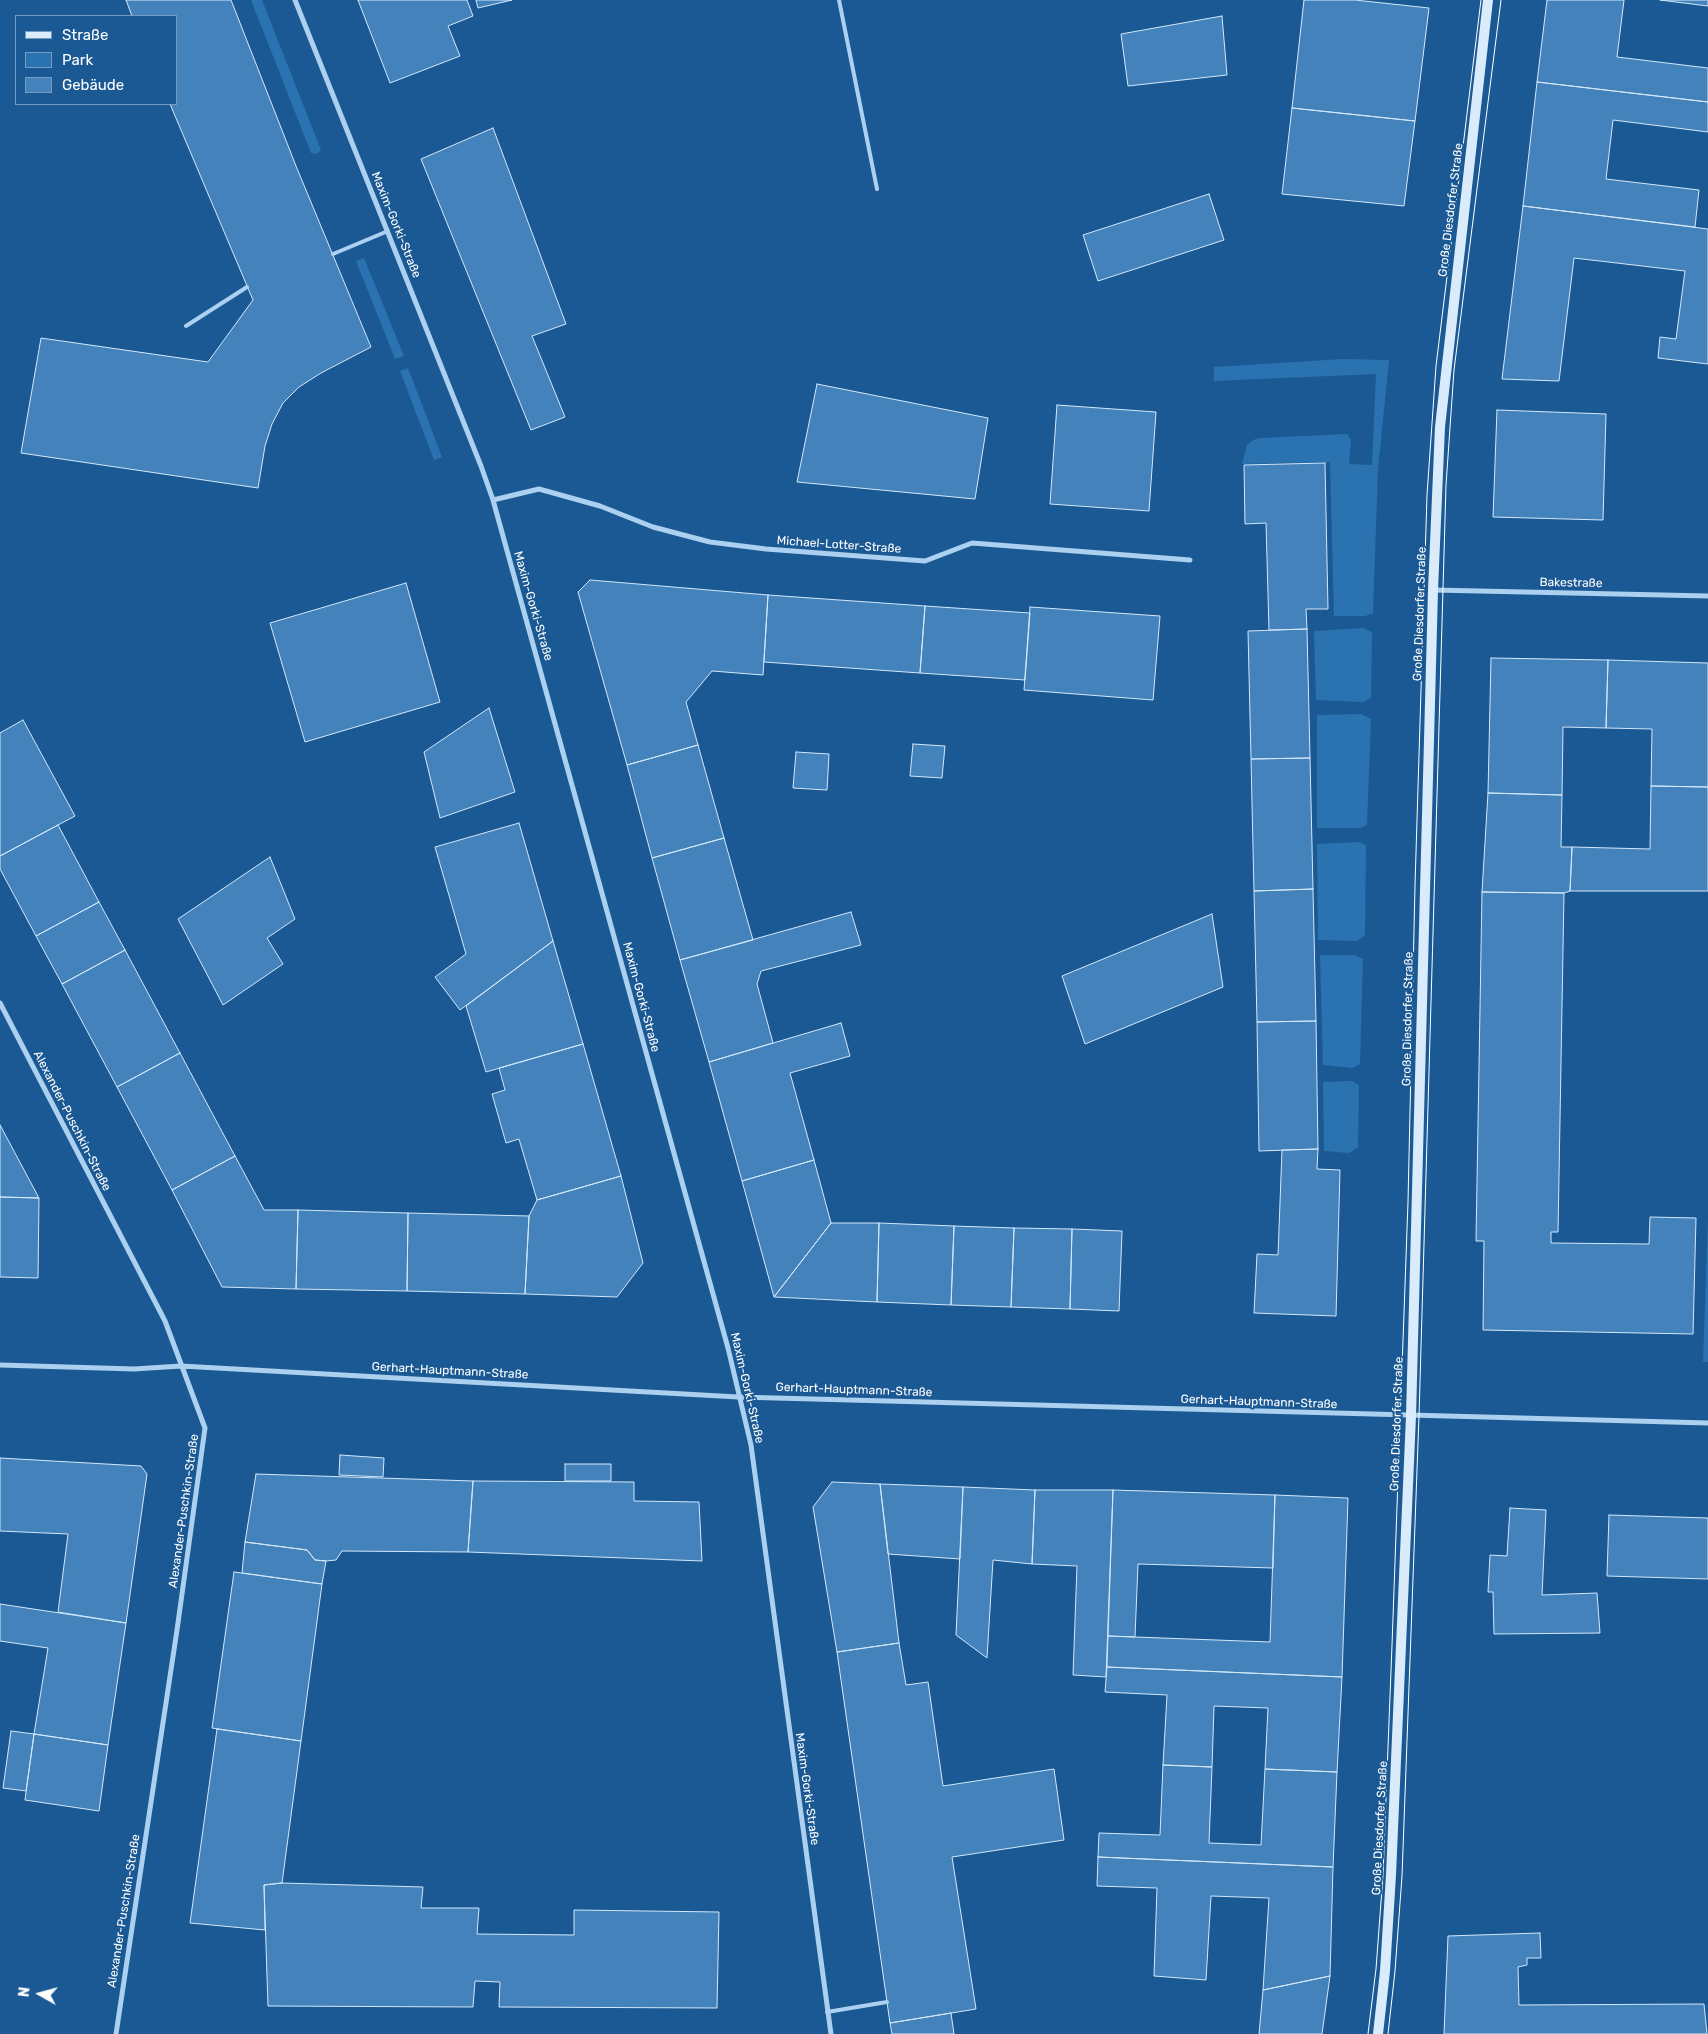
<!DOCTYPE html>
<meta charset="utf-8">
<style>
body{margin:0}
#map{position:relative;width:1708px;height:2034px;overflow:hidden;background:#1b5994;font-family:Rubik,sans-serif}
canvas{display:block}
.legend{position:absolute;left:15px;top:15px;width:162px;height:90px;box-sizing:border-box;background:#1b5994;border:1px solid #769bbf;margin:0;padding:6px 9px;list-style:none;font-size:15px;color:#fff}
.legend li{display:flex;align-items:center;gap:10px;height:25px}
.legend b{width:25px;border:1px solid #769bbf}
.north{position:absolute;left:15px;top:1969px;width:50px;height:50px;-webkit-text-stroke:4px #1b5994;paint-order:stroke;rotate:277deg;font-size:14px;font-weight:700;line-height:20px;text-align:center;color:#fff}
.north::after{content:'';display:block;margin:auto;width:18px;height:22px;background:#fff;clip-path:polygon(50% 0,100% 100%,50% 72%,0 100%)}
</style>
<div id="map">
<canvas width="1708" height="2034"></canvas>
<ul class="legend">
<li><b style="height:6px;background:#daebfb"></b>Straße</li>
<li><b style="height:14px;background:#2b72b0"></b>Park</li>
<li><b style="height:14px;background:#4482bb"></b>Gebäude</li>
</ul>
<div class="north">N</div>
</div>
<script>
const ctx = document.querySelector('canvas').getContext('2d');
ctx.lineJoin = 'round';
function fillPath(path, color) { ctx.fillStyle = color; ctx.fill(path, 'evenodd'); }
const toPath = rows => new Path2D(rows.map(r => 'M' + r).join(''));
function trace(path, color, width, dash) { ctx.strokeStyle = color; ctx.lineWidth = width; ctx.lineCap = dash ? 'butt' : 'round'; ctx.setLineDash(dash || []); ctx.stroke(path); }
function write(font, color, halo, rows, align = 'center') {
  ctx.font = font + ' Rubik,sans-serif'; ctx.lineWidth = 4; ctx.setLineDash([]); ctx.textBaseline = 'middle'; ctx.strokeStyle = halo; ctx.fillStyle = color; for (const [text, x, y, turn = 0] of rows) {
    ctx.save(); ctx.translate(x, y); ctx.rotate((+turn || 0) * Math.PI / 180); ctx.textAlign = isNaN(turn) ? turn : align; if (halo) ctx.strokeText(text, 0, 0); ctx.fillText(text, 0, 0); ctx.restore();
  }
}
fillPath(toPath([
 [251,0,262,0,321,150,317,154,311,153],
 [364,258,404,356,395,359,356,261],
 [1343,359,1389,360,1378,469,1373,613,1365,616,1334,616,1330,462,1242,464,1247,445,1253,440,1260,438,1347,434,1351,440,1349,464,1372,465,1376,374,1214,381,1214,367],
 [408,368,442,457,434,460,400,371],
 [1363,628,1372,632,1371,698,1363,702,1316,700,1314,631],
 [1361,714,1371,719,1367,825,1360,828,1317,828,1317,715],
 [1359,842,1366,845,1365,936,1356,941,1318,940,1317,844],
 [1320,955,1355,955,1363,959,1360,1064,1352,1068,1323,1065],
 [1352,1081,1359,1085,1358,1147,1349,1153,1324,1151,1323,1082],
 [1708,1219,1708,1362,1703,1362]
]), '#2b72b0');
const building = toPath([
 [126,0,231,0,296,166,371,347,321,373,299,387,283,403,272,424,265,446,258,488,21,453,41,338,208,362,253,300,170,104,176,104,176,16,132,16,126,0],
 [358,0,467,0,473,16,448,26,460,56,390,83,358,0],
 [476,0,512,0,478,8,476,0],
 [1304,0,1355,0,1429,8,1415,121,1292,108,1304,0],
 [1547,0,1624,0,1617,57,1708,68,1708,102,1537,82,1547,0],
 [1660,0,1708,0,1708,6,1660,0],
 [1222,16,1227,75,1128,86,1121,34,1222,16],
 [1537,82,1708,102,1708,132,1613,120,1606,179,1699,190,1695,227,1523,206,1537,82],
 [1292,108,1415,121,1404,206,1282,194,1292,108],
 [493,128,566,324,532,336,565,417,531,430,421,159,493,128],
 [1209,194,1224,240,1098,281,1083,235,1209,194],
 [1523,206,1708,229,1708,364,1658,358,1660,337,1676,339,1685,271,1574,258,1559,381,1502,379,1523,206],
 [817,384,988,418,975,499,797,482,817,384],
 [1057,405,1156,412,1149,511,1050,504,1057,405],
 [1497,410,1606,414,1603,520,1493,517,1497,410],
 [1325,463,1328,609,1306,609,1307,629,1269,630,1266,523,1245,524,1244,465,1325,463],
 [590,580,768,595,763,675,712,671,686,702,698,745,627,765,578,592,590,580],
 [406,583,440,702,305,742,270,623,406,583],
 [768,595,925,606,920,673,764,662,768,595],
 [925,606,1030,613,1025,680,920,673,925,606],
 [1030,607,1160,616,1153,700,1024,690,1030,607],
 [1307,629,1310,758,1251,759,1248,631,1307,629],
 [1491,658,1608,660,1606,728,1563,727,1562,795,1488,793,1491,658],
 [1608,660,1708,663,1708,787,1651,786,1652,729,1606,728,1608,660],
 [489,708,515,792,440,818,424,752,489,708],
 [23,720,75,816,0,856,0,733,23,720],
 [913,744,945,746,942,778,910,776,913,744],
 [698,745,724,838,652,858,627,765,698,745],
 [796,752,829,754,827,790,793,788,796,752],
 [1310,758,1313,889,1254,891,1251,759,1310,758],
 [1651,786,1708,787,1708,891,1570,891,1572,847,1650,849,1651,786],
 [1488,793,1562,795,1561,847,1572,847,1570,891,1564,893,1482,892,1488,793],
 [519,823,553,941,460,1010,435,977,466,954,435,847,519,823],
 [58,825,99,902,36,936,0,869,0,856,58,825],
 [724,838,753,940,680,960,652,858,724,838],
 [270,857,295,919,267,938,283,964,223,1005,178,919,270,857],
 [1313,889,1316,1021,1257,1022,1254,891,1313,889],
 [1482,892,1564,893,1558,1232,1551,1232,1551,1243,1649,1244,1650,1217,1696,1218,1693,1334,1483,1330,1484,1241,1476,1241,1482,892],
 [99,902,125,950,62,984,36,936,99,902],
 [851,912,861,945,761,971,757,984,773,1043,709,1062,680,960,851,912],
 [1212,914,1223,987,1085,1044,1062,976,1212,914],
 [553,941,583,1044,486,1072,466,1006,553,941],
 [125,950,180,1053,117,1087,62,984,125,950],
 [1316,1021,1318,1149,1259,1151,1257,1022,1316,1021],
 [841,1023,850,1056,790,1073,814,1160,742,1181,709,1062,841,1023],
 [583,1044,621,1176,537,1200,519,1139,506,1143,492,1094,505,1090,499,1068,583,1044],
 [180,1053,235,1156,172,1190,117,1087,180,1053],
 [0,1125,39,1198,0,1197,0,1125],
 [1318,1149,1317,1169,1340,1170,1336,1316,1254,1313,1257,1254,1278,1255,1282,1150,1318,1149],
 [235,1156,264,1210,298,1210,296,1289,222,1287,172,1190,235,1156],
 [814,1160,831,1223,774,1297,742,1181,814,1160],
 [621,1176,643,1263,617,1297,525,1294,529,1216,537,1200,621,1176],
 [0,1197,39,1198,38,1278,0,1277,0,1197],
 [298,1210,408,1213,407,1291,296,1289,298,1210],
 [408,1213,529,1216,525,1294,407,1291,408,1213],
 [831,1223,879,1223,877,1302,774,1297,831,1223],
 [879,1223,954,1226,951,1305,877,1302,879,1223],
 [954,1226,1014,1228,1011,1307,951,1305,954,1226],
 [1014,1228,1072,1229,1070,1309,1011,1307,1014,1228],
 [1072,1229,1122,1231,1119,1311,1070,1309,1072,1229],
 [340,1455,384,1458,383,1477,339,1475,340,1455],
 [0,1458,141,1466,147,1474,126,1623,58,1612,68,1534,0,1531,0,1458],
 [565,1464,611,1464,611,1481,565,1481,565,1464],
 [256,1474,473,1481,468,1552,342,1551,336,1560,326,1561,315,1560,307,1550,245,1542,256,1474],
 [473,1481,634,1482,634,1501,699,1502,702,1561,468,1552,473,1481],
 [832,1482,880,1484,899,1643,837,1652,813,1507,832,1482],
 [880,1484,963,1487,960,1559,888,1554,880,1484],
 [963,1487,1035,1490,1032,1564,993,1560,987,1658,956,1635,963,1487],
 [1035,1490,1113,1490,1106,1677,1073,1675,1077,1566,1032,1564,1035,1490],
 [1113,1490,1275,1495,1273,1568,1138,1564,1135,1637,1108,1636,1113,1490],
 [1275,1495,1348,1498,1342,1677,1107,1667,1108,1636,1270,1642,1275,1495],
 [1510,1508,1546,1510,1542,1595,1597,1593,1600,1633,1494,1634,1493,1592,1488,1592,1490,1555,1507,1556,1510,1508],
 [1609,1515,1708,1518,1708,1579,1607,1576,1609,1515],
 [245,1542,307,1550,315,1560,326,1561,322,1584,242,1573,245,1542],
 [234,1572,322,1584,301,1741,212,1728,234,1572],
 [0,1604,126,1623,108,1745,34,1734,48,1648,0,1641,0,1604],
 [899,1643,906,1685,928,1682,943,1786,1054,1769,1064,1840,952,1857,976,2009,890,2023,837,1652,899,1643],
 [1107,1667,1342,1677,1337,1772,1265,1769,1268,1708,1214,1706,1212,1767,1163,1765,1167,1695,1105,1692,1107,1667],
 [217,1729,301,1741,282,1883,264,1885,265,1930,190,1923,217,1729],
 [11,1731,34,1734,26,1791,3,1788,11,1731],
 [34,1734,108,1745,99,1811,25,1800,34,1734],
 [1163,1765,1212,1767,1209,1843,1261,1845,1265,1769,1337,1772,1333,1867,1098,1857,1099,1833,1160,1835,1163,1765],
 [1098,1857,1333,1867,1330,1976,1263,1990,1269,1898,1211,1896,1206,1980,1154,1976,1157,1888,1097,1886,1098,1857],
 [282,1883,423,1887,421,1908,479,1908,477,1934,574,1935,574,1910,719,1912,717,2008,499,2007,500,1982,475,1981,473,2007,268,2006,264,1885,282,1883],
 [1540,1933,1541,1958,1527,1958,1527,1965,1518,1967,1519,2005,1704,2004,1707,2034,1444,2034,1448,1936,1540,1933],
 [1330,1976,1322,2034,1259,2034,1263,1990,1330,1976],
 [951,2013,954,2034,892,2034,890,2023,951,2013]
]);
fillPath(building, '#4482bb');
trace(building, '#d3e8fb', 1);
trace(toPath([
 [839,0,877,189],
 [333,254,388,231],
 [186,326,247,287],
 [827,2012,887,2002]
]), '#acd0ef', 4);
trace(toPath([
 [295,0,481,466,493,500,728,1348,751,1445,831,2034],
 [493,500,539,489,600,506,653,527,710,542,766,549,925,561,972,543,1190,560],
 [1433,590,1708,596],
 [0,1003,165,1321,205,1428,177,1630,116,2034],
 [0,1365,134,1369,181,1366,738,1397,1708,1423]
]), '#acd0ef', 5);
trace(toPath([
 [1378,2034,1385,1971,1391,1875,1411,1416,1433,590,1440,427,1488,0]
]), '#daebfb', 10);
trace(toPath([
 [1368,2034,1376,1969,1383,1875,1392,1645,1408,1202,1415,885,1427,495,1436,366,1481,0],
 [1388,2034,1395,1971,1402,1876,1419,1416,1446,485,1454,370,1501,0]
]), '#fff', 1);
write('12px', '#fff', '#1b5994', [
 ["Große Diesdorfer Straße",1451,210,-83],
 ["Maxim-Gorki-Straße",396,225,68],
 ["Michael-Lotter-Straße",839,545,4],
 ["Bakestraße",1571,583,1],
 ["Maxim-Gorki-Straße",533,606,74],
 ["Große Diesdorfer Straße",1420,614,-88],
 ["Maxim-Gorki-Straße",641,997,75],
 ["Große Diesdorfer Straße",1408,1019,-89],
 ["Alexander-Puschkin-Straße",72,1121,63],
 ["Gerhart-Hauptmann-Straße",450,1371,3],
 ["Maxim-Gorki-Straße",747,1388,77],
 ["Gerhart-Hauptmann-Straße",854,1390,2],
 ["Gerhart-Hauptmann-Straße",1259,1402,2],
 ["Große Diesdorfer Straße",1397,1424,-88],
 ["Alexander-Puschkin-Straße",184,1511,-82],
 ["Maxim-Gorki-Straße",807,1789,82],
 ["Große Diesdorfer Straße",1380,1828,-87],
 ["Alexander-Puschkin-Straße",124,1911,-81]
]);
</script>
